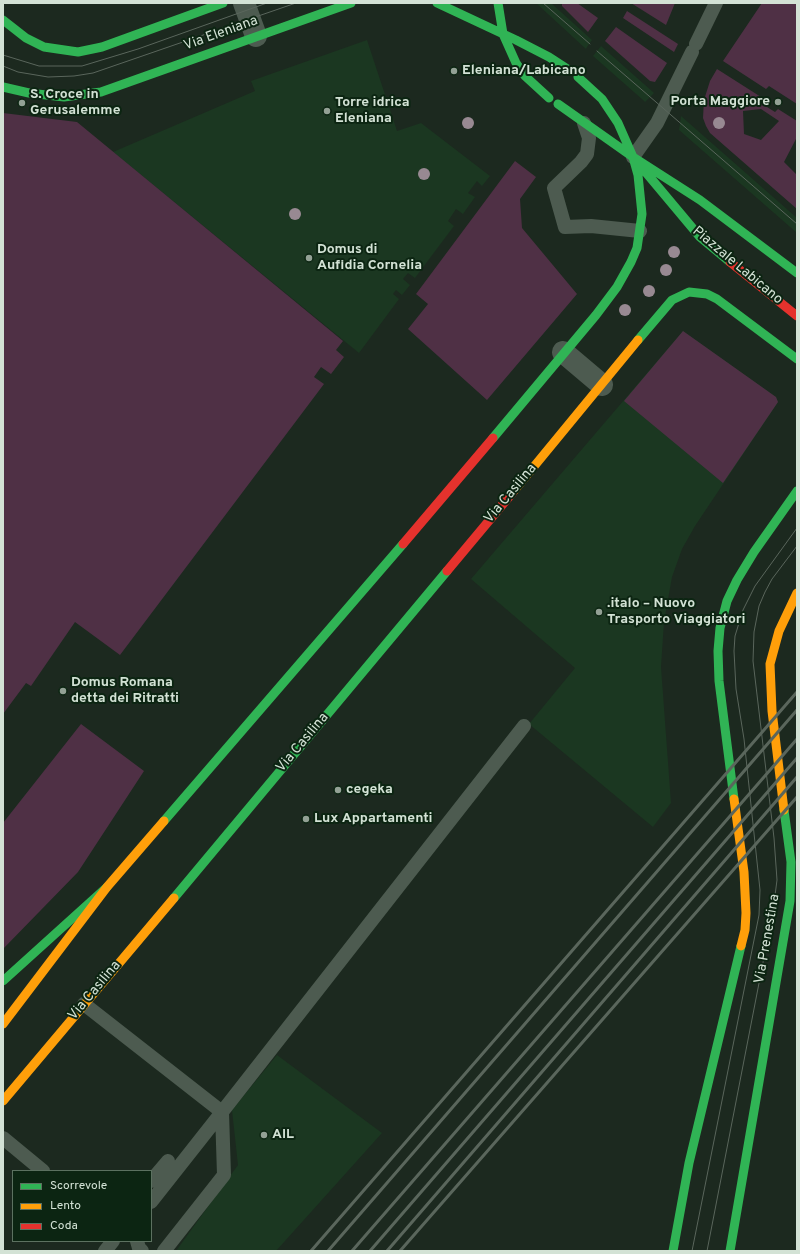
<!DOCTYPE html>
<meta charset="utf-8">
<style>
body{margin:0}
#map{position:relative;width:800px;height:1254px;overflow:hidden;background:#1c291f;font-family:Overpass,sans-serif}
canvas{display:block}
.frame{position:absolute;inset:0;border:4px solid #d3e2d5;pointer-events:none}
.legend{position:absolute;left:12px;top:1170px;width:140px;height:72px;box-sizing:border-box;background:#0c2512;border:1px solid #5c7160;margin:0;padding:5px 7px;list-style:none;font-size:12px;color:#d3e2d5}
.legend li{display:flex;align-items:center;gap:8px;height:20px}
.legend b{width:20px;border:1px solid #5c7160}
</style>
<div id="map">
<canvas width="800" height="1254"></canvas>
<div class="frame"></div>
<ul class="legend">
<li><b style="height:5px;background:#30b455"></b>Scorrevole</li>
<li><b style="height:5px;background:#ff9f0a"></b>Lento</li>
<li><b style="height:5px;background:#e5322d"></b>Coda</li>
</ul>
</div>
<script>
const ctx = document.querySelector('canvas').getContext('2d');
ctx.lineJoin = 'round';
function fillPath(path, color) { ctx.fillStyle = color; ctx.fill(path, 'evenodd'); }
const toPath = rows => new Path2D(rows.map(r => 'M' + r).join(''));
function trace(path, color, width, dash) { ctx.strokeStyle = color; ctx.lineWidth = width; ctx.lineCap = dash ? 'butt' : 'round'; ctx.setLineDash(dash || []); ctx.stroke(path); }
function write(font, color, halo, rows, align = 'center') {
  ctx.font = font + ' Overpass,sans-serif'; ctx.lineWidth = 4; ctx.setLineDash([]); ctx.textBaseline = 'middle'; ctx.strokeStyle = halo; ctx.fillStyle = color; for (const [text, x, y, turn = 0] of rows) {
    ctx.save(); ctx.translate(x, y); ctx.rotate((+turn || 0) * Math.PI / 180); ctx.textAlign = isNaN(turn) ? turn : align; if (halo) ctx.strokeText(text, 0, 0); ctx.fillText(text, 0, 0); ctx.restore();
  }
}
fillPath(toPath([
 [536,3,551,3,592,40,587,47,586,49],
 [367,40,397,131,421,123,490,176,482,186,477,181,468,193,475,197,463,214,456,209,448,221,454,226,415,278,408,273,403,279,410,285,402,295,396,290,393,294,399,299,359,353,113,152,255,91,251,81],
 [601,46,653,92,654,93,645,102,643,100,593,56],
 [681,116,797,218,797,233,679,130],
 [683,331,776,397,778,402,695,526,682,549,672,577,664,622,661,667,671,803,653,827,529,724,575,668,471,579],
 [277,1055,382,1133,276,1251,176,1251,238,1165,232,1110]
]), '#1b3721');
fillPath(toPath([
 [562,3,577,3,598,18,588,32,562,6],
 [631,3,675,3,666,25],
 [762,3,797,3,797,104,769,86,766,89,723,61],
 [627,11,678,44,674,52,623,18],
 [616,27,667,63,655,82,650,81,605,41],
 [717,69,761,97,759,102,775,112,778,109,797,121,797,137,784,162,797,175,797,209,710,133,706,126,703,118,704,100,710,81],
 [761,109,779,121,761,140,744,134,743,111],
 [3,113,77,122,343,341,336,350,344,357,331,374,321,367,314,377,324,384,120,655,75,622,31,686,26,683,3,714],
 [515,161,536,177,520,199,522,228,577,294,487,400,408,329,428,304,416,294],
 [683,331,776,397,778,402,723,483,624,401],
 [81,724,144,771,78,872,3,949,3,823]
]), '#4f3045');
trace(toPath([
 [696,44,716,3],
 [584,123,589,138,587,154,581,162,554,188,565,227,591,226,640,231],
 [633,157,657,123,692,52],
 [84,1004,222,1112,524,726],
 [3,1138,43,1171],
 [151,1181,168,1161],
 [151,1202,222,1112,224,1175,164,1251],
 [137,1241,139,1248,142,1251],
 [105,1251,113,1241]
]), '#4d5b50', 14);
trace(toPath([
 [244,3,256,36],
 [563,352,602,385]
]), '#4d5b50', 22);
trace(toPath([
 [437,3,516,40,549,57,569,70],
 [498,3,503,34,516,63,525,76,549,98],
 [3,20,26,38,44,47,78,52,102,47,223,3],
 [578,77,602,99,618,123,633,157,700,237,730,262],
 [3,87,29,93,64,97,101,92,351,3],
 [558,104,633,157,700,200,797,273],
 [638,340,672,300,689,292,707,294,717,299,797,359],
 [493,438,596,315,617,287,631,262,637,248,642,214,638,175,633,157],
 [734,799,719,681,718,651,720,628,727,601,737,580,754,552,797,491],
 [164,821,403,544],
 [174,898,447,571],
 [3,981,107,887],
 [673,1251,689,1163,741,946],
 [730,1251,790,901,791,862,784,810]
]), '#30b455', 9);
trace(toPath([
 [513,492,638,340],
 [734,799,744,872,746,913,745,930,741,946],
 [784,810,772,711,770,664,779,631,797,593],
 [3,1024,107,887,164,821],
 [3,1101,174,898]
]), '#ff9f0a', 9);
trace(toPath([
 [730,262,797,316],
 [403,544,493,438],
 [447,571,513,492]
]), '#e5322d', 9);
trace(toPath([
 [543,3,590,44],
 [597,51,797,224],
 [3,55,39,66,82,66,138,49,267,3],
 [3,66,18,72,48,77,74,76,93,73,296,3],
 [692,1251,759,915,760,890,744,739,736,689,734,651,735,636,743,610,755,586,797,528],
 [707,1251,773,911,777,880,774,838,753,661,754,632,759,606,765,592,772,579,797,546]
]), '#5a665c', 1);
trace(toPath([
 [311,1251,797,692],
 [328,1251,797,710],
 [352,1251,797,739],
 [370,1251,797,758],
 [387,1251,797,777],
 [400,1251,797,797]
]), '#5a665c', 3);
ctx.fillStyle = '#988992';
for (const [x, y] of [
 [468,123],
 [719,123],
 [424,174],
 [295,214],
 [674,252],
 [666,270],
 [649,291],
 [625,310]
]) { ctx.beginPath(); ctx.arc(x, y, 6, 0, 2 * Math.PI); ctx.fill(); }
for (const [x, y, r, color] of [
 [454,71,4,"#93a195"],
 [778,102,4,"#93a195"],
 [22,103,4,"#93a195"],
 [327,111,4,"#93a195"],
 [309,258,4,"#93a195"],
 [599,612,4,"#93a195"],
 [63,691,4,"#93a195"],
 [338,790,4,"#93a195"],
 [306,819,4,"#93a195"],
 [264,1135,4,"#93a195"]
]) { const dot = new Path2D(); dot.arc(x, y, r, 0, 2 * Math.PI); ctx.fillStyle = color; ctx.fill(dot); trace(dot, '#0c2512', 1.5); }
write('14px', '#d3e2d5', '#0c2512', [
 ["Via Eleniana",221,34,-20],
 ["Piazzale Labicano",737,266,40],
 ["Via Casilina",511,494,-50],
 ["Via Casilina",303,743,-50],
 ["Via Prenestina",768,939,-80],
 ["Via Casilina",95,991,-50]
]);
write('bold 14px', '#d3e2d5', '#0c2512', [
 ["Eleniana/Labicano",462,71],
 ["S. Croce in",30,95],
 ["Gerusalemme",30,111],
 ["Porta Maggiore",770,102,"right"],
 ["Torre idrica",335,103],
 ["Eleniana",335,119],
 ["Domus di",317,250],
 ["Aufidia Cornelia",317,266],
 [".italo – Nuovo",607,604],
 ["Trasporto Viaggiatori",607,620],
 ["Domus Romana",71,683],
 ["detta dei Ritratti",71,699],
 ["cegeka",346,790],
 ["Lux Appartamenti",314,819],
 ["AIL",272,1135]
], 'left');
</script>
